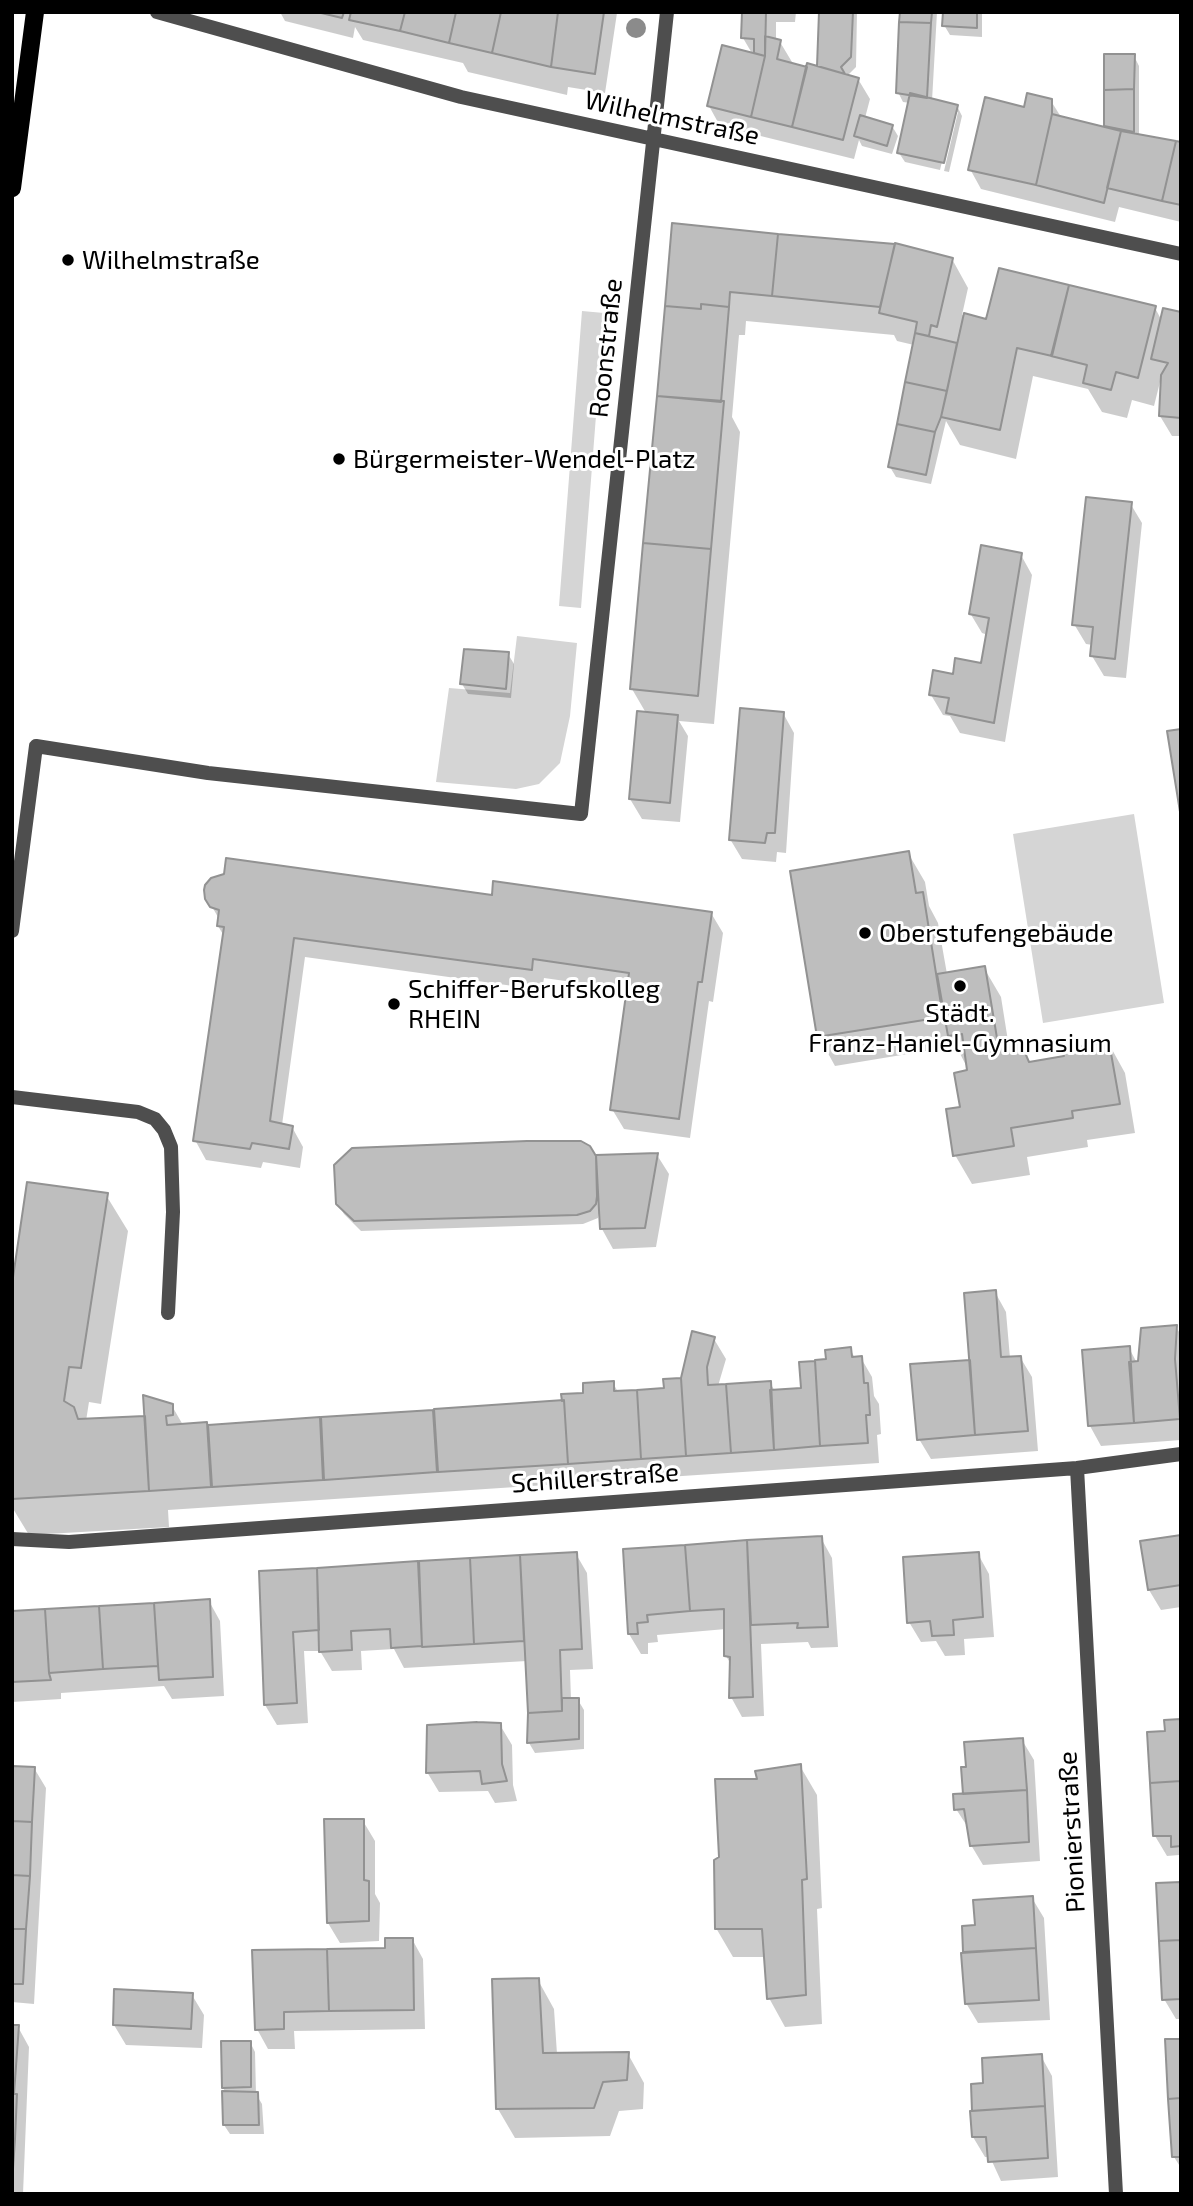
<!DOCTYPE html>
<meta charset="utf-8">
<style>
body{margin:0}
#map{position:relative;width:1193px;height:2206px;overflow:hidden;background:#fff;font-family:"Exo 2",sans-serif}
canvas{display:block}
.frame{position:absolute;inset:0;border:14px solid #000;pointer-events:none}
</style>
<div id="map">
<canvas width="1193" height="2206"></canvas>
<div class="frame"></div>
</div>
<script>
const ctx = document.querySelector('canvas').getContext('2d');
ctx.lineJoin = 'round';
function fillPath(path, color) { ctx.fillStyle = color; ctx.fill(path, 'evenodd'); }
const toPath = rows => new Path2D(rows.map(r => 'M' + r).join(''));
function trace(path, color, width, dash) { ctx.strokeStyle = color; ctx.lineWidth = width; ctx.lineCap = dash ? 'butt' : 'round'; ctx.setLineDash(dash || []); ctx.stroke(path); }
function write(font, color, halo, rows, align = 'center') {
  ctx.font = font + ' "Exo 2",sans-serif'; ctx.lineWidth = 6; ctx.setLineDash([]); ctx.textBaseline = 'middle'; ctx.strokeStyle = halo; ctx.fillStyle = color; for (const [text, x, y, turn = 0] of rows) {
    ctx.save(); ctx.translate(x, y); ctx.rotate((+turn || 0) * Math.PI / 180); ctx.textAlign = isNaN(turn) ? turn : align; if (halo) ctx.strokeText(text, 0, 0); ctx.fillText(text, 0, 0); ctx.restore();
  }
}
fillPath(toPath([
 [582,311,604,313,581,608,559,606],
 [517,636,577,643,570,716,560,763,539,784,516,789,436,782,449,688,510,693],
 [1134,814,1164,1003,1043,1023,1013,834]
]), '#d5d5d5');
fillPath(toPath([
 [280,12,616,12,617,13,605,93,568,87,567,95,468,72,463,63,363,40,355,27,353,38,285,21],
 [743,12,796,12,795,22,776,22,776,41,780,42,792,62,791,65,808,69,818,68,821,12,857,12,856,67,847,76,858,79,870,99,865,118,892,126,898,136,892,154,862,146,859,140,854,159,720,126,709,106,753,55,743,38],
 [901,12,937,12,932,101,957,106,962,116,949,172,944,171,958,112,954,112,940,170,905,162,899,153,910,103,903,102,898,92],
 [944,12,982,12,982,37,950,35,944,25],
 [1106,56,1134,56,1139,66,1139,135,1181,145,1181,222,1119,207,1115,222,981,189,970,169,1025,109,1051,101,1061,117,1106,128],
 [674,225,952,259,968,288,962,315,987,321,1155,308,1162,321,1181,314,1181,436,1172,436,1160,416,1162,382,1160,382,1154,406,1132,400,1127,418,1102,412,1088,389,1033,376,1016,459,960,445,946,421,931,484,896,477,890,467,914,345,897,341,894,335,746,321,745,335,739,335,732,417,740,432,714,724,679,721,688,736,680,822,642,819,630,799,646,713,632,689],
 [1130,503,1142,523,1126,678,1104,676,1092,656,1093,645,1086,644,1074,624],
 [1021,555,1032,575,1005,742,960,733,950,716,943,715,931,695,955,676,983,665,988,635,982,633,970,613],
 [508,654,514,664,511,698,468,694,462,684],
 [783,713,794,733,786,853,777,852,776,862,742,859,730,839],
 [908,853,925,882,929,906,938,923,947,974,984,968,1001,997,1008,1041,1030,1064,1066,1057,1109,1044,1125,1073,1135,1133,1087,1140,1088,1147,1027,1157,1030,1175,972,1184,955,1155,969,1071,956,1046,835,1066,819,1037,792,872],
 [205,894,493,897,711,913,723,933,713,1002,709,1001,690,1138,624,1129,612,1109,629,990,544,978,542,990,305,957,282,1125,292,1127,303,1147,300,1168,263,1162,261,1168,206,1160,195,1140,224,936,218,926,219,919],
 [589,1148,598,1164,657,1155,669,1174,656,1247,613,1249,602,1229,600,1209,598,1218,583,1224,361,1231,344,1214,338,1204],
 [106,1195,128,1231,101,1404,89,1402,86,1421,146,1417,172,1406,183,1425,206,1424,208,1426,563,1402,613,1383,618,1392,665,1389,683,1379,714,1339,726,1359,718,1386,770,1383,775,1391,803,1389,801,1363,827,1360,850,1349,855,1358,861,1358,872,1377,874,1396,879,1404,881,1434,877,1435,879,1463,168,1510,169,1527,29,1535,12,1507,12,1296],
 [995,1292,1006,1312,1010,1358,1020,1357,1032,1377,1038,1451,931,1459,919,1439,971,1361],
 [1176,1327,1181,1335,1181,1440,1101,1446,1090,1426,1084,1352,1129,1348,1137,1363],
 [1181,1536,1181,1607,1161,1610,1149,1590,1142,1543],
 [821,1538,832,1558,838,1647,811,1648,808,1642,761,1644,764,1716,742,1717,731,1697,732,1666,726,1656,726,1629,657,1635,658,1642,648,1643,648,1654,641,1654,629,1634,625,1551],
 [576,1554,587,1573,593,1669,570,1670,571,1700,578,1700,584,1710,584,1749,535,1753,529,1743,527,1661,404,1668,394,1649,361,1651,362,1670,332,1671,320,1651,304,1651,308,1723,277,1725,265,1705,260,1573],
 [978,1554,989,1574,994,1637,964,1639,965,1655,945,1656,936,1641,921,1642,909,1622],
 [209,1601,220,1621,224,1696,172,1699,164,1686,61,1693,61,1699,12,1702,12,1613],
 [1181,1721,1181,1859,1179,1855,1167,1856,1155,1836,1167,1732],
 [500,1725,512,1745,513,1785,517,1801,495,1803,488,1791,439,1792,427,1772],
 [1022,1740,1034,1760,1040,1861,983,1865,971,1845,969,1829,956,1809,965,1796],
 [800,1766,817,1795,822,1908,817,1909,822,2024,785,2027,769,1998,765,1957,733,1957,716,1928,721,1858,759,1781],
 [12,1767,34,1768,46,1788,34,2004,12,2002],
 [363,1821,375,1841,375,1894,380,1903,379,1941,340,1943,328,1923],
 [1181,1883,1181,2019,1176,2019,1164,1999],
 [1032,1898,1044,1918,1050,2020,978,2023,966,2003,964,1927,977,1927],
 [412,1939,423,1959,425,2029,294,2031,295,2049,268,2049,257,2029,254,1952,387,1950],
 [538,1980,554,2009,557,2054,628,2054,644,2083,643,2109,619,2111,610,2136,515,2138,498,2109],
 [192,1995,204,2015,202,2048,126,2045,114,2025],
 [12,2027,18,2027,29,2047,23,2194,12,2194],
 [1181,2040,1181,2168,1174,2157],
 [250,2042,255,2052,256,2094,262,2104,264,2134,230,2134,224,2125,226,2093,223,2088,223,2043],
 [1041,2056,1052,2076,1058,2177,1001,2181,990,2157,985,2157,973,2137,984,2085]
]), '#0003');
const building = toPath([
 [317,12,344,12,342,18,317,12],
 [351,12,405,12,400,31,349,20,351,12],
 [405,12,456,12,449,43,400,31,405,12],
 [456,12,501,12,492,53,449,43,456,12],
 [501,12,558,12,551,67,492,53,501,12],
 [558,12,604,12,595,74,551,67,558,12],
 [742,12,766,12,765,56,754,53,754,39,741,38,742,12],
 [819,12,853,12,851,57,841,67,845,74,817,66,819,12],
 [900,12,932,12,931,23,899,22,900,12],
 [943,12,977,12,977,28,942,26,943,12],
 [899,22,931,23,927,98,896,93,899,22],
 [765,36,781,40,777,59,807,67,792,127,751,117,765,56,765,36],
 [722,45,765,56,751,117,707,106,722,45],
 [1104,54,1135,54,1134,89,1104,90,1104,54],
 [807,63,859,78,843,140,792,127,807,63],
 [1134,89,1134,132,1104,126,1104,90,1134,89],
 [910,93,958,105,944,163,897,153,910,93],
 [1027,93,1052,99,1052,114,1036,185,968,170,985,97,1024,107,1027,93],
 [1052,114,1121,131,1104,203,1036,185,1052,114],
 [860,115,893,125,887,146,854,136,860,115],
 [1121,131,1176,141,1162,201,1107,188,1121,131],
 [1176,141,1181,142,1181,205,1162,201,1176,141],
 [672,223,778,234,772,296,730,292,729,307,701,304,701,309,665,306,672,223],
 [778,234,895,244,880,307,772,296,778,234],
 [895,243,953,258,937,327,931,325,929,336,915,333,917,322,879,313,895,243],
 [999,268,1069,285,1052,356,1017,348,1000,430,941,417,964,313,986,319,999,268],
 [1069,285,1156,306,1138,378,1116,372,1111,390,1083,383,1087,365,1051,356,1069,285],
 [701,304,729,307,721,402,657,396,665,306,701,309,701,304],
 [1163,308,1181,312,1181,418,1159,416,1161,375,1168,363,1151,359,1163,308],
 [915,333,957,343,947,391,905,382,915,333],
 [905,382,947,391,941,417,935,432,897,424,905,382],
 [657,396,724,401,711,549,643,543,657,396],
 [897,424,935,432,926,475,888,467,897,424],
 [1086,497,1132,502,1115,659,1090,656,1093,627,1072,625,1086,497],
 [643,543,711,549,698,696,630,689,643,543],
 [981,545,1022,553,994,723,946,713,949,698,929,695,933,670,953,674,955,658,981,663,989,618,969,614,981,545],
 [464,649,509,652,506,689,460,684,464,649],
 [740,708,784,712,775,833,767,833,765,843,729,840,740,708],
 [637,711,678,715,670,803,629,799,637,711],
 [1181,729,1181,818,1167,731,1181,729],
 [909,851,916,893,923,892,943,1017,817,1037,790,871,909,851],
 [226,858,492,895,493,881,712,912,702,982,698,982,679,1119,610,1110,629,973,533,959,532,970,294,938,270,1121,293,1126,289,1149,252,1143,250,1149,193,1141,224,927,217,926,219,910,210,907,205,899,204,890,205,885,211,878,224,874,226,858],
 [985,966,997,1038,1012,1040,1023,1048,1029,1062,1064,1056,1062,1050,1109,1042,1120,1104,1072,1111,1073,1118,1011,1128,1014,1146,953,1156,946,1109,960,1107,954,1073,967,1070,962,1034,948,1036,937,974,985,966],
 [527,1141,581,1141,590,1146,596,1156,597,1196,596,1204,590,1211,577,1215,354,1221,336,1204,334,1165,352,1148,527,1141],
 [658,1153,645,1228,600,1229,596,1155,658,1153],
 [27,1182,108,1193,81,1368,69,1367,64,1401,74,1407,78,1419,145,1416,149,1491,12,1499,12,1284,27,1182],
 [996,1290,1001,1357,1021,1356,1028,1431,975,1435,964,1293,996,1290],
 [1177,1325,1175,1359,1180,1419,1134,1423,1129,1362,1138,1361,1141,1328,1177,1325],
 [692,1331,715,1337,707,1367,708,1385,726,1384,731,1453,686,1456,681,1378,692,1331],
 [1130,1346,1134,1423,1088,1426,1082,1350,1130,1346],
 [851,1347,852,1357,862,1356,864,1383,868,1383,870,1415,866,1415,868,1443,820,1446,815,1360,826,1359,825,1350,851,1347],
 [970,1360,975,1435,917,1440,910,1364,970,1360],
 [815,1361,820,1446,774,1450,770,1390,801,1388,799,1362,815,1361],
 [681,1378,686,1456,641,1459,637,1390,664,1388,663,1379,681,1378],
 [614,1381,614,1391,637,1390,641,1459,568,1464,564,1400,562,1401,561,1394,583,1393,583,1383,614,1381],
 [771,1381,774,1450,731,1453,726,1384,771,1381],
 [143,1395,173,1404,173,1415,166,1416,167,1425,207,1422,211,1487,149,1491,143,1395],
 [564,1400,568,1464,438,1472,434,1409,564,1400],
 [433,1410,437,1472,324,1480,321,1417,433,1410],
 [320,1417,323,1480,212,1487,208,1425,320,1417],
 [1181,1535,1181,1585,1148,1590,1140,1541,1181,1535],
 [822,1536,828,1627,797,1628,798,1623,751,1625,747,1540,822,1536],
 [747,1540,753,1697,729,1698,730,1657,724,1656,724,1609,690,1611,685,1545,747,1540],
 [685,1545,690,1611,647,1615,648,1622,637,1623,638,1634,628,1634,623,1549,685,1545],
 [577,1552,582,1649,560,1650,562,1711,528,1713,520,1555,577,1552],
 [979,1552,983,1617,953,1620,954,1635,932,1636,930,1621,907,1623,903,1557,979,1552],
 [520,1555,524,1641,474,1644,470,1558,520,1555],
 [470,1558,474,1644,422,1647,419,1561,470,1558],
 [418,1561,422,1646,391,1648,390,1629,351,1631,352,1650,319,1652,317,1568,418,1561],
 [317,1568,319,1630,293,1632,297,1703,264,1705,259,1571,317,1568],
 [210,1599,213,1677,159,1680,154,1603,210,1599],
 [154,1603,158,1666,103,1669,99,1606,154,1603],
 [99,1606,103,1669,49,1673,45,1609,99,1606],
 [45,1609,49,1673,51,1680,12,1682,12,1611,45,1609],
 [562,1698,579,1698,579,1739,527,1743,528,1713,562,1711,562,1698],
 [1181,1719,1181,1781,1150,1783,1147,1732,1165,1731,1164,1720,1181,1719],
 [477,1722,501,1723,502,1764,507,1781,482,1784,480,1771,426,1773,427,1725,477,1722],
 [1023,1738,1027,1790,963,1794,961,1767,966,1767,964,1742,1023,1738],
 [801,1764,807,1879,802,1880,806,1995,767,1999,762,1929,715,1929,714,1860,719,1857,715,1779,757,1779,755,1771,801,1764],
 [12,1766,35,1767,32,1822,12,1821,12,1766],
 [1181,1781,1181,1846,1171,1847,1171,1836,1153,1836,1150,1783,1181,1781],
 [1027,1790,1029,1842,970,1846,964,1809,954,1810,953,1794,1027,1790],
 [324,1819,364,1819,364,1880,369,1881,369,1921,327,1923,324,1819],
 [12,1821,32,1822,30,1876,12,1875,12,1821],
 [12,1875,30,1876,26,1929,12,1929,12,1875],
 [1181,1882,1181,1940,1159,1941,1156,1883,1181,1882],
 [1033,1896,1036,1948,963,1952,962,1926,975,1925,973,1900,1033,1896],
 [12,1929,26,1929,23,1984,12,1984,12,1929],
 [385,1938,413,1938,414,2010,329,2011,327,1949,385,1948,385,1938],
 [1181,1940,1181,1999,1162,2000,1159,1941,1181,1940],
 [1036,1948,1039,2000,965,2004,961,1953,1036,1948],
 [327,1949,329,2011,284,2012,284,2029,255,2030,252,1950,327,1949],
 [539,1978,543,2053,629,2052,627,2080,603,2082,594,2108,496,2109,492,1979,539,1978],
 [114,1989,193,1993,191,2029,113,2025,114,1989],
 [12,2025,19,2025,14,2094,12,2094,12,2025],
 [1165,2039,1181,2039,1181,2098,1168,2099,1165,2039],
 [221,2041,251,2041,251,2087,222,2088,221,2041],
 [1042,2054,1045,2106,972,2111,971,2084,983,2083,982,2058,1042,2054],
 [222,2091,258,2092,259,2125,223,2125,222,2091],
 [12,2094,17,2094,15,2139,12,2139,12,2094],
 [1181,2098,1181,2157,1172,2157,1168,2099,1181,2098],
 [1045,2106,1048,2158,988,2162,986,2137,972,2137,970,2111,1045,2106],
 [12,2139,15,2139,12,2184,12,2139]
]);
fillPath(building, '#bebebe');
trace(building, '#929292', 2);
trace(toPath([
 [12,1097,138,1112,155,1119,164,1130,171,1147,173,1212,168,1313]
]), '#4e4e4e', 14);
trace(toPath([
 [157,12,461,97,1181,254],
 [12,931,36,746,208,773,581,814,667,12],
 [1077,1468,1116,2194],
 [12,1539,69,1542,1077,1468,1181,1454]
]), '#4e4e4e', 14);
trace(toPath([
 [12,188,35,12]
]), '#000', 18);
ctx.fillStyle = '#8b8b8b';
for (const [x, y] of [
 [636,28]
]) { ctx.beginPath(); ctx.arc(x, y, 10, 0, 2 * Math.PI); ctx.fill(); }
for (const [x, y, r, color] of [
 [68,260,7,"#000"],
 [339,459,7,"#000"],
 [865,933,7,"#000"],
 [960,986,7,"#000"],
 [394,1004,7,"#000"]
]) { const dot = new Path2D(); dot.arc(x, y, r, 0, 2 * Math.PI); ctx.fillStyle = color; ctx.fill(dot); trace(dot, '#fff', 2.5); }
write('26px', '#000', '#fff', [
 ["Wilhelmstraße",672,118,12],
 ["Roonstraße",606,348,-84],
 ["Schillerstraße",595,1478,-4],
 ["Pionierstraße",1072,1832,-93]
]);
write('26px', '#000', '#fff', [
 ["Wilhelmstraße",82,260],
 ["Bürgermeister-Wendel-Platz",353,459],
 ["Oberstufengebäude",879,933],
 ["Schiffer-Berufskolleg",408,989],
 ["RHEIN",408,1019],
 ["Städt.",960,1013,"center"],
 ["Franz-Haniel-Gymnasium",960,1043,"center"]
], 'left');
</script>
